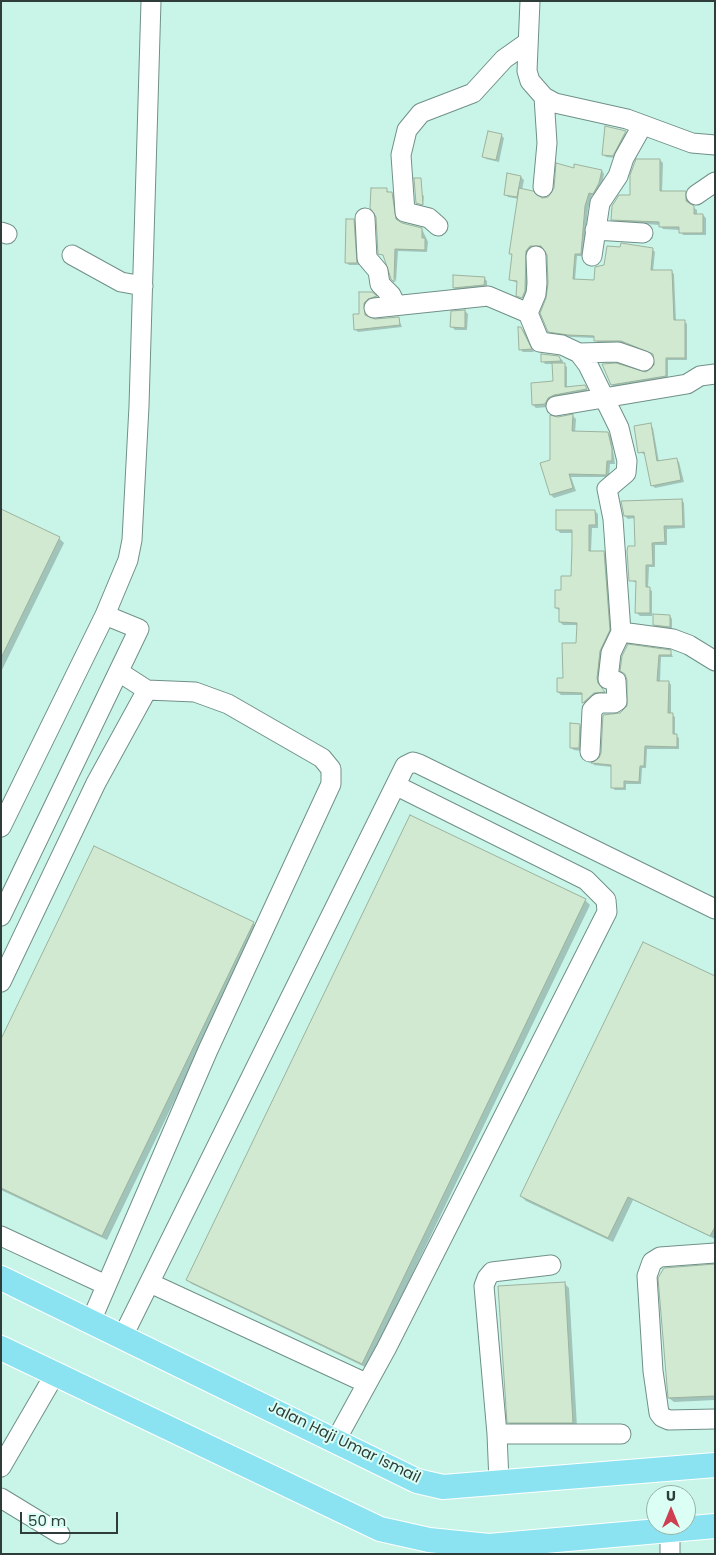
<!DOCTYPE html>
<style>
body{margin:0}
#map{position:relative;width:716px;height:1555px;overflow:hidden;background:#dbfff5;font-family:Poppins,sans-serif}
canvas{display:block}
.frame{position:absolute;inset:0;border:2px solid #2f3d3a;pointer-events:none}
.north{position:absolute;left:646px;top:1485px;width:50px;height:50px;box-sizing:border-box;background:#dbfff5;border:1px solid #96b1aa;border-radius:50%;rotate:0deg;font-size:14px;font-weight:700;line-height:20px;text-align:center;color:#2f3d3a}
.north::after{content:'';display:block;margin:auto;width:18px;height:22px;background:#cf3f52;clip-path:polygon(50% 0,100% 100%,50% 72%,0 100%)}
.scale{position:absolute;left:20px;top:1512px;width:98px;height:22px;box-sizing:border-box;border:2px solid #2f3d3a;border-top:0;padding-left:6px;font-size:15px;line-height:18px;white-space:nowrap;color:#2f3d3a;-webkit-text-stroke:4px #dbfff5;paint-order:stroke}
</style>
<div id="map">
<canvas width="716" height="1555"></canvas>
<div class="frame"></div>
<div class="north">U</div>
<div class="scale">50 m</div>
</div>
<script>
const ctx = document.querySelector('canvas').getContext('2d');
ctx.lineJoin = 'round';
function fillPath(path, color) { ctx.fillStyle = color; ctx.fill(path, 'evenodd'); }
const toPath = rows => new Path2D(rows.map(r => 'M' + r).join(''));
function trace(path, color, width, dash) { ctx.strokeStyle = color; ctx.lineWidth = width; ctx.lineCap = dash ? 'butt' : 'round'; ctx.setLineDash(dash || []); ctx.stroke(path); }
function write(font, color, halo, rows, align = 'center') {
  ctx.font = font + ' Poppins,sans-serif'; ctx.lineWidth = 4; ctx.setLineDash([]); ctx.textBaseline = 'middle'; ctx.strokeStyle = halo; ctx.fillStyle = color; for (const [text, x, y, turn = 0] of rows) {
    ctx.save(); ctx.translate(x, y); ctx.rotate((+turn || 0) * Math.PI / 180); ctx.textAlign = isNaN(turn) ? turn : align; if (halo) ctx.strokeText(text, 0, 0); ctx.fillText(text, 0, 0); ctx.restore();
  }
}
fillPath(toPath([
 [1,1,715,1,715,1554,1,1554],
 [656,1495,686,1495,686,1525,656,1525]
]), '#c9f5e9');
fillPath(toPath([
 [606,127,628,135,616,158,606,157,603,154],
 [501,135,504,138,499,162,486,159,484,156],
 [660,160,663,163,662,192,685,192,688,195,689,204,697,210,697,215,703,215,706,218,706,235,683,235,680,230,663,229,660,225,616,222,613,219],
 [574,169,602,171,604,174,602,186,595,196,592,195,588,209,583,256,577,256,575,280,595,282,652,249,655,252,653,271,671,271,674,274,676,321,684,321,687,324,687,360,668,360,668,378,614,388,612,385,646,373,656,366,654,355,625,343,598,344,595,338,571,337,552,334,549,331,548,255,544,248,533,248,525,300,517,295,518,283,510,280,513,256,510,253,519,199,508,197,505,194,521,177,524,180,522,190,541,199,549,198],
 [420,179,421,194,424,196,423,205,417,203],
 [386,190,394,196,398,222,422,229,428,242,427,252,398,251,396,282,385,257,379,253],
 [353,220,356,223,360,265,349,265,346,262],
 [454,276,484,278,487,281,487,288,457,291,454,288],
 [360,293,371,293,378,299,366,306,367,317,374,320,398,318,402,327,358,332,355,329,360,315],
 [465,311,468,314,467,330,455,330,452,327],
 [521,328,524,331,534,352,523,352,520,349],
 [542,355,560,358,563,361,563,364,567,367,567,388,585,386,589,392,548,407,536,408,533,405,554,383,554,364,545,364,543,361],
 [573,416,576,419,575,433,608,433,611,436,615,464,610,464,609,477,571,477,576,491,554,498,551,495,551,461,558,418],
 [650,425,653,428,659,462,676,459,679,462,684,482,655,488,652,485,646,455,639,452],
 [682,500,684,503,685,528,667,529,667,545,655,545,655,567,649,567,648,588,652,591,652,616,670,616,672,619,672,629,657,627,654,624,655,616,640,616,637,613,637,583,630,580,636,547,635,518,628,519,625,516],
 [1,510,59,538,64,543,1,672],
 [595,511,598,514,598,528,592,528,591,552,603,552,606,555,612,633,602,655,599,681,600,688,606,694,586,705,583,702,583,695,561,695,558,692,577,644,578,625,563,625,560,622,560,611,556,608,572,577,573,533,560,533,558,530],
 [670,651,673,657,661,657,660,682,669,682,671,685,671,714,675,717,675,735,679,738,679,749,647,749,646,768,642,768,641,784,626,784,626,790,615,790,612,787,612,767,593,765,600,759,620,714,628,706,628,680,623,656],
 [580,725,582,728,581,751,574,750,571,748],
 [411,817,585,900,590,905,367,1368,192,1284,187,1280],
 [253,923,258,928,107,1240,1,1190,1,1042],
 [715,978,715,1239,633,1200,613,1242,526,1201,521,1196],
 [715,1266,715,1400,674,1402,669,1398],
 [565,1284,569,1288,577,1427,513,1427,509,1422]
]), '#0003');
const building = toPath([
 [605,126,626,131,613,156,602,155,605,126],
 [488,131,502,134,496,160,482,157,488,131],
 [636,159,660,159,660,191,686,191,686,201,694,206,694,214,703,214,703,233,679,233,679,227,659,227,659,222,611,220,612,206,619,195,630,195,630,175,636,159],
 [556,163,574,168,574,164,602,170,599,183,593,194,589,193,585,206,581,254,575,254,573,279,594,280,595,267,604,265,607,246,620,247,621,243,653,248,651,270,672,270,674,320,685,320,685,358,666,358,666,376,611,385,602,364,616,363,646,372,654,365,653,354,621,341,594,341,594,336,568,335,548,332,540,313,546,298,548,283,547,255,541,246,530,246,526,251,525,291,522,298,516,296,517,281,509,280,512,254,509,254,519,188,533,191,542,198,548,197,554,188,556,163],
 [507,173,521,176,517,197,504,195,507,173],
 [414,178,421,178,423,205,416,203,414,178],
 [371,188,387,188,387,192,392,192,396,219,402,223,422,228,422,238,425,238,425,250,395,249,394,282,391,279,383,255,378,254,376,217,370,208,371,188],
 [346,219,354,219,357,263,345,263,346,219],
 [453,275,485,277,484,285,453,288,453,275],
 [359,292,372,292,377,296,368,299,364,303,365,315,375,319,399,317,400,325,354,330,353,314,359,314,359,292],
 [465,310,465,328,450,327,451,311,465,310],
 [518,327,521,327,532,349,519,350,518,327],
 [541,354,559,356,561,361,541,362,541,354],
 [552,363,565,363,565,387,585,385,587,389,554,395,548,398,545,404,532,405,531,383,553,381,552,363],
 [573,414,572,431,608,432,612,449,612,461,607,461,606,475,569,474,573,488,550,495,540,463,550,460,550,415,558,417,573,414],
 [651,423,657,461,677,458,681,480,651,486,644,452,638,453,634,426,651,423],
 [682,499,683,526,664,526,665,542,652,543,653,565,646,565,646,587,650,587,650,613,635,613,636,581,629,581,627,551,628,546,635,546,634,516,624,516,621,501,682,499],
 [1,509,60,537,1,658,1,509],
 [556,510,595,510,596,525,589,525,589,551,604,551,610,630,600,651,597,678,598,683,605,692,594,693,583,703,582,703,582,693,557,692,557,678,563,678,562,643,576,643,577,623,559,622,559,608,555,608,555,590,561,590,561,576,571,576,572,547,572,530,556,530,556,510],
 [653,614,670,615,670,627,653,625,653,614],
 [628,644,671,650,671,655,659,655,657,681,669,681,668,713,673,713,673,734,677,734,677,747,645,746,644,766,640,766,639,782,624,781,624,788,611,788,611,765,591,763,599,758,601,753,603,715,620,713,627,706,627,680,625,674,620,671,622,656,628,644],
 [570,723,580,724,579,748,570,748,570,723],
 [410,815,586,899,362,1364,186,1280,410,815],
 [94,846,254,922,102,1236,1,1188,1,1039,94,846],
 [643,942,715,976,715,1227,710,1236,628,1197,608,1238,520,1196,643,942],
 [715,1264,715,1396,668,1398,658,1278,664,1268,715,1264],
 [565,1282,573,1423,507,1423,498,1286,565,1282]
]);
fillPath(building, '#d1e8d1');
trace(building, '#9db39e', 1);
const minor = toPath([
 [530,1,527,71,530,81,544,97,555,103,627,119,692,143,715,145],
 [543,187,547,143,544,97],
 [696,195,715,182],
 [365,218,367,258,378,271,380,284,391,295,396,305],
 [438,226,429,218,405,212,401,155,407,130,421,113,473,93,504,59,528,42],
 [595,230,643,233],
 [1,232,7,234],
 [72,255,121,282,143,286],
 [592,256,600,203,618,176,624,158,642,126],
 [374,308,488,296,528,313,540,342,562,345,579,353,588,365,619,428,627,461,626,473,607,489,613,519,621,632,673,639,689,645,715,661],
 [528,313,536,294,537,283,536,256],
 [579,353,618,352,644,361],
 [556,406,687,384,700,376,715,374],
 [590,752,592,710,599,703,614,703,617,701,616,681,608,679,611,653,621,632],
 [1,827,105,615,128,560,132,540,139,406,151,1],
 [1,916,139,629,105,615],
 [1,982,96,783,147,690,119,672],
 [1,1236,106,1285],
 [715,1253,660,1257,652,1262,647,1276,653,1371,659,1413,662,1417,669,1420,715,1419],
 [150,1283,366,1383],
 [91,1321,208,1050,331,784,331,769,322,758,228,704,195,692,147,690],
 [123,1336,405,766,413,762,419,764,715,909],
 [497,1434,484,1286,487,1278,492,1272,551,1265],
 [336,1440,386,1349,607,912,606,900,586,880,397,786],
 [1,1467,55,1374],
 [499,1482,497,1434,621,1434],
 [1,1498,60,1534],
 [670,1554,670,1530]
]);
const major = toPath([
 [1,1278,417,1481,443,1487,715,1465],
 [1,1348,380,1529,429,1540,489,1546,715,1526]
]);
trace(minor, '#709088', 21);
trace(major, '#fff', 26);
trace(minor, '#fff', 19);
trace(major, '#8be3f1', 24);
write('15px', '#2f3d3a', '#dbfff5', [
 ["Jalan Haji Umar Ismail",344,1443,26]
]);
</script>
